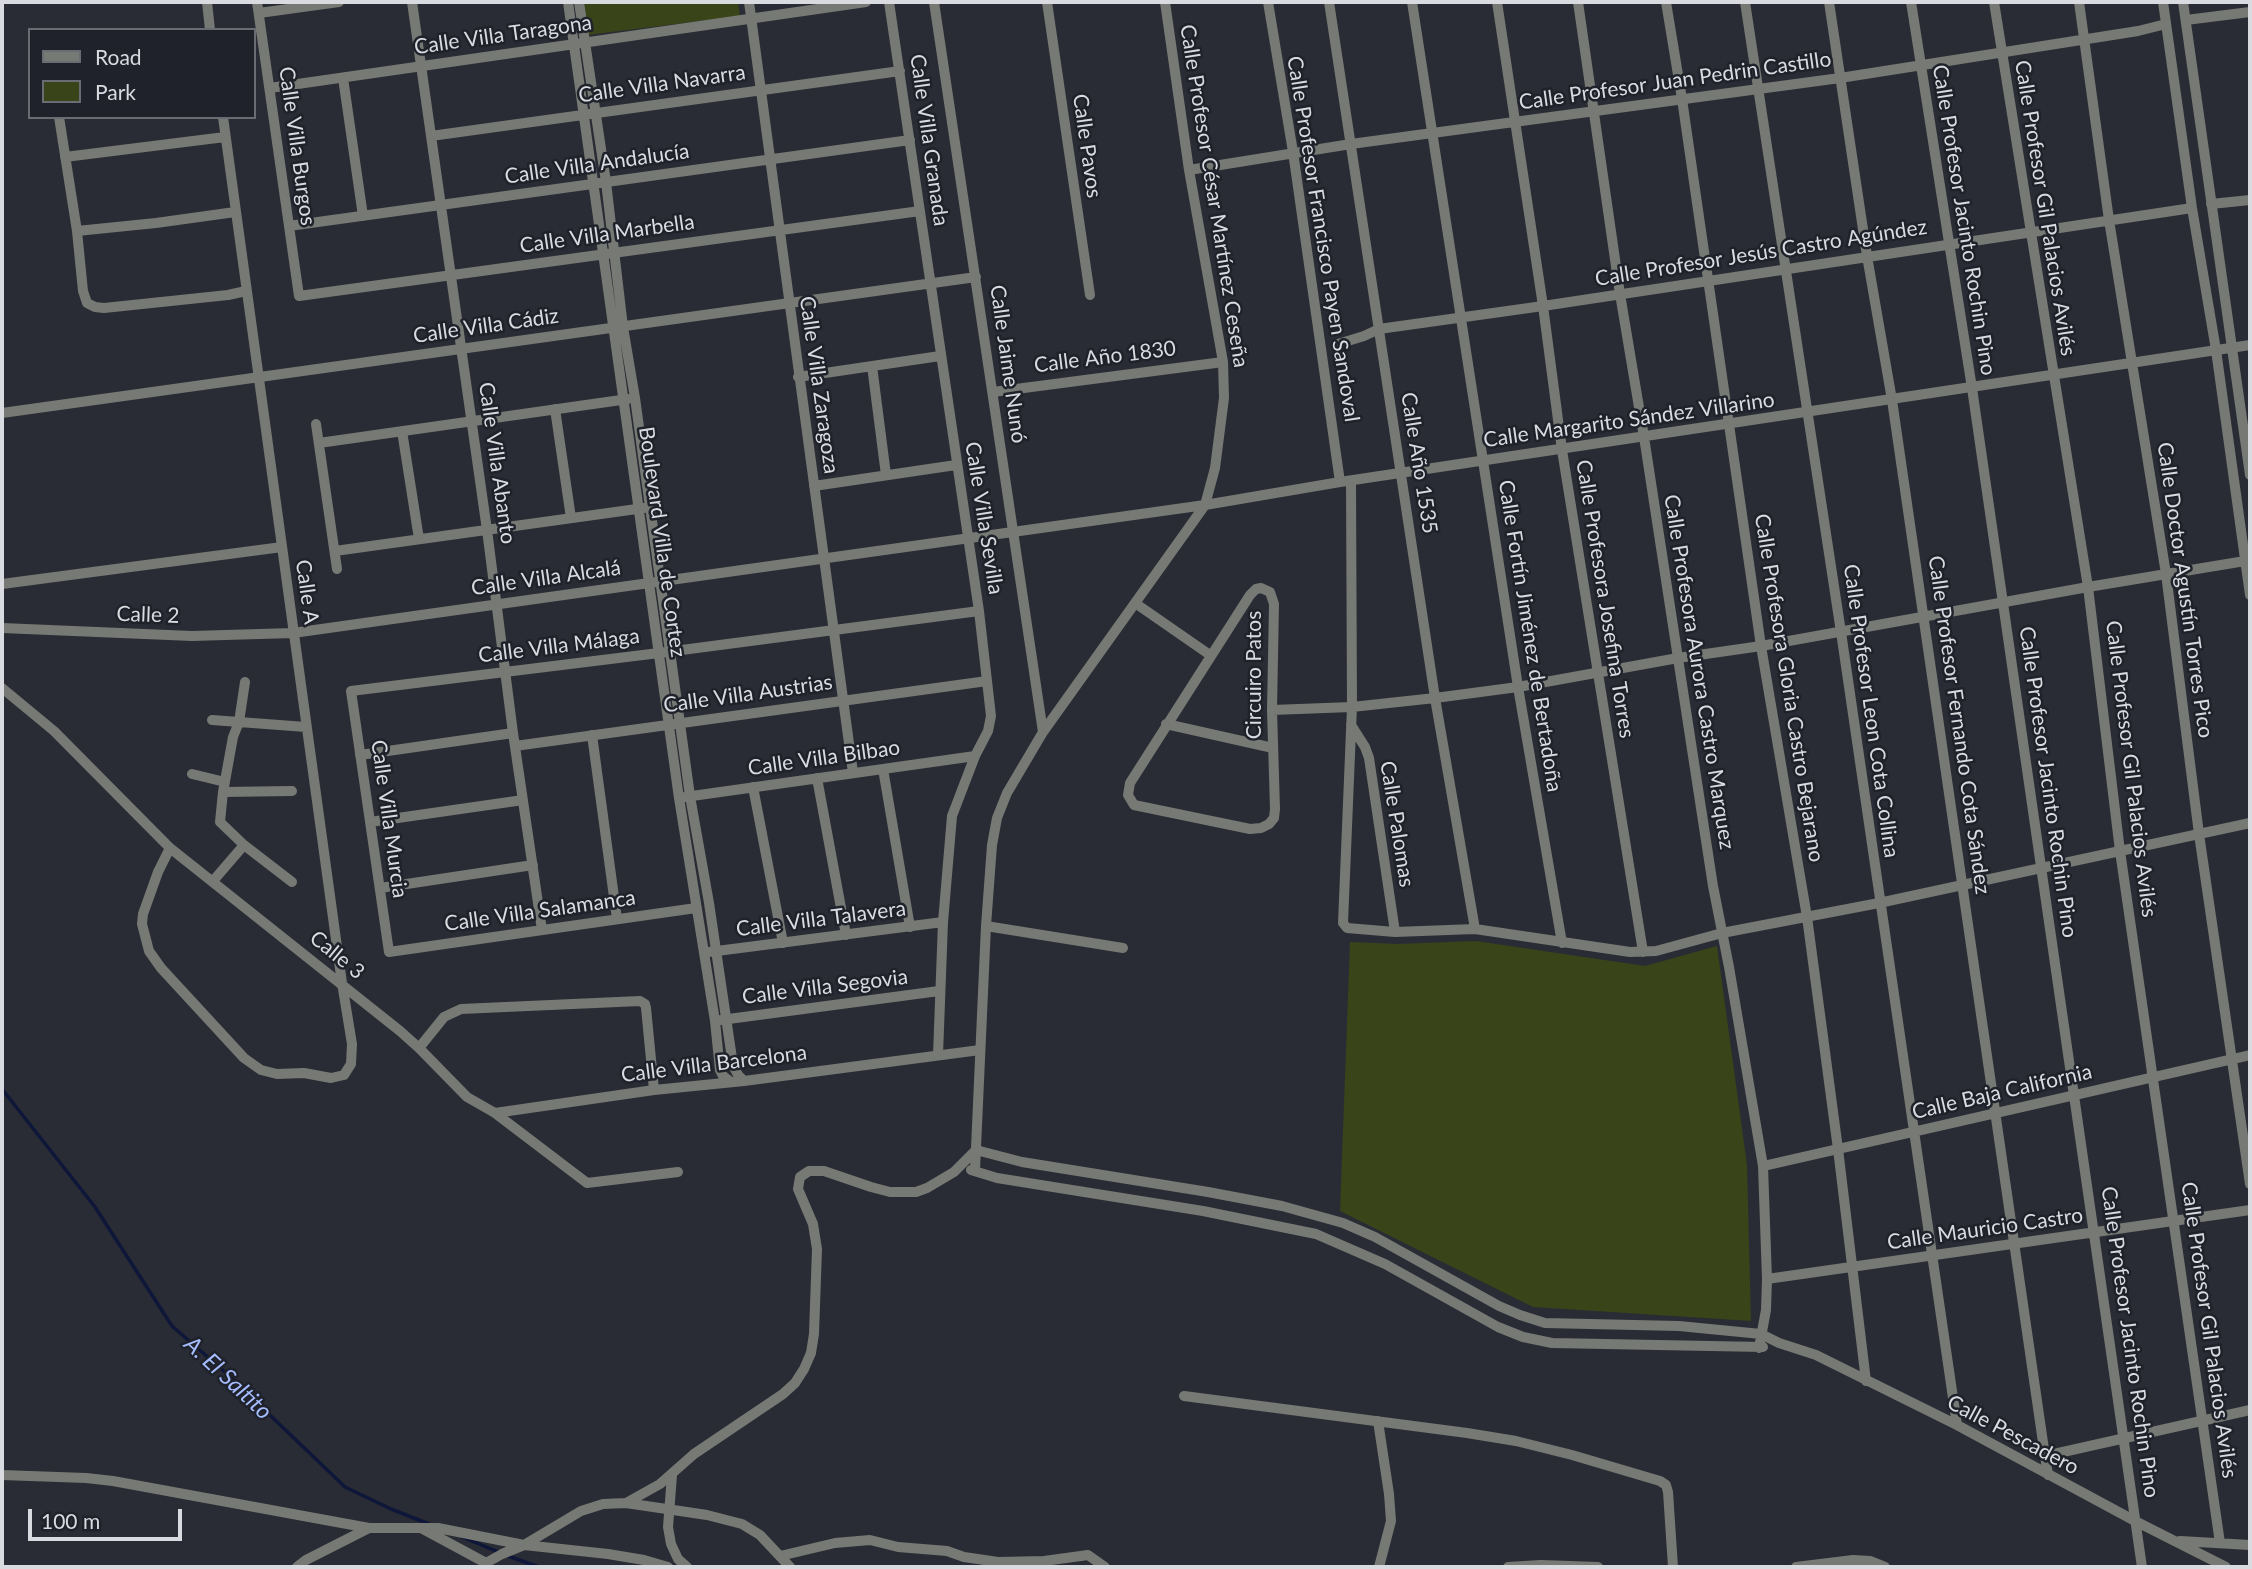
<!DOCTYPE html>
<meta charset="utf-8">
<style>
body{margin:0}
#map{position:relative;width:2252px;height:1569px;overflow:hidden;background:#292c34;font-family:Lato,sans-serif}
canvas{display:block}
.frame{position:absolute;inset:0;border:4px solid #d9dbe1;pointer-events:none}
.legend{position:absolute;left:28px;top:28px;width:228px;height:91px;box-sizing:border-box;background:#1f222a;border:2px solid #696c73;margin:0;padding:9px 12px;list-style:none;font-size:21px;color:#d9dbe1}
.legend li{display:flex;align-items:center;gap:14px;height:35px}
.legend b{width:35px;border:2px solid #696c73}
.scale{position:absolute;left:28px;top:1509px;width:154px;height:32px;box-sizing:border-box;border:4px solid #d9dbe1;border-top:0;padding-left:9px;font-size:21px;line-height:24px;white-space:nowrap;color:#d9dbe1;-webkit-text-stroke:5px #1f222a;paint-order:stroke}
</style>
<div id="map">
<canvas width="2252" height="1569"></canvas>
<div class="frame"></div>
<ul class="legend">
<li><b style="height:9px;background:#777974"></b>Road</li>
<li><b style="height:19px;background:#3a4419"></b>Park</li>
</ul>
<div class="scale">100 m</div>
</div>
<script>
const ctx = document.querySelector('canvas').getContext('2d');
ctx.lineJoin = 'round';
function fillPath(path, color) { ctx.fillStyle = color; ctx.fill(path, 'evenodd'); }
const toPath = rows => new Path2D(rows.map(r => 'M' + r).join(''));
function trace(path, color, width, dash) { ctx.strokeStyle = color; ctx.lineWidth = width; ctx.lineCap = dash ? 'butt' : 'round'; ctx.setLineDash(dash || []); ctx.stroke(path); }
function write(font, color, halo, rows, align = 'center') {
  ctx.font = font + ' Lato,sans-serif'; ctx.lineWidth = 5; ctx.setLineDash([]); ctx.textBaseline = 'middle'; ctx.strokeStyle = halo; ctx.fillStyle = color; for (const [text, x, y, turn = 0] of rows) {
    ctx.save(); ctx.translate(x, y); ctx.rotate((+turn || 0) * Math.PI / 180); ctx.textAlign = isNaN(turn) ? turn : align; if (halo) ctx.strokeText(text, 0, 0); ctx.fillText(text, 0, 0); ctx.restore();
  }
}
fillPath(toPath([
 [583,2,738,2,740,16,587,35],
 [1476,941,1645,966,1717,946,1747,1165,1751,1321,1533,1307,1340,1211,1350,942,1398,944]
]), '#3a4419');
trace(toPath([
 [2,1089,95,1207,172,1326,225,1372,345,1487,391,1509,429,1524],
 [462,1537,501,1553],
 [508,1556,539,1567]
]), '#0e1739', 3.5);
trace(toPath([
 [207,2,210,30],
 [257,2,299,296,920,211],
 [412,2,487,530,513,733,542,930],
 [568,2,679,798,715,1021,720,1070,723,1076,731,1082],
 [579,2,606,182,623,327,635,398,690,796,709,903,733,1065,738,1075,744,1081],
 [749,2,853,773],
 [889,2,979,611,991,716,988,731,975,756,952,816,943,922,938,1055],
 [934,2,1043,732],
 [1047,2,1090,295],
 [1268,2,1293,152,1340,482],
 [1329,2,1435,698,1475,929],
 [1412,2,1518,687,1562,943],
 [1497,2,1543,306,1562,450,1643,952],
 [1578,2,1620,294,1644,437,1713,886,1729,967,1763,1166,1767,1279,1766,1310,1759,1348],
 [1666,2,1682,99,1761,646,1807,917,1838,1149,1866,1381],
 [1745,2,1841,632,1957,1425],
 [1829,2,1867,256,1892,400,2045,1456],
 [1911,2,1972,388,2142,1567],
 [1994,2,2088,587,2120,851,2220,1543],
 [2079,2,2109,220,2166,574,2199,834,2250,1184],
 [2163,2,2192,208,2216,350,2250,595],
 [2183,2,2250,475],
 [259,13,339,2],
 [2186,20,2250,12],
 [343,78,363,216],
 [270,88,866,2],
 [59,117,77,231,83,291,87,303,95,307,104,308,228,295,246,291],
 [431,136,900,71],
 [65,157,225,137],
 [1189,170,1351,144,1840,78,2138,31,2166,24],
 [2211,204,2250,200],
 [289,226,910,140],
 [77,231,156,223,235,212],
 [1338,344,1364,336,1379,329,1543,306,2192,208],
 [872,366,886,475],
 [798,377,940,356],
 [993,392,1223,362],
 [555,409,571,518],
 [2,413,976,277],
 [316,424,337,569],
 [402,431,419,539],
 [319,443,628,399],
 [1351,481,1352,707,1343,923,1347,928,1395,932,1475,929,1630,952,1656,951,1722,933,1879,903,2250,823],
 [814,486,956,465],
 [335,551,644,508],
 [2,584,282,547],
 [1261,588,1270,592,1274,604,1272,710,1275,809,1274,818,1269,824,1261,828,1250,829,1134,805,1128,795,1130,783,1250,595,1256,589,1261,588],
 [1135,603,1210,655],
 [2,628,192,636,293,633,1205,505,1340,482,2250,345],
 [2,688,54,731,170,848,400,1031,419,1048,467,1097,495,1113,587,1183,678,1172],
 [1272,710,1352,707,1435,698,1518,687,1678,658,1761,646,2088,587,2245,561],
 [212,720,239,722,245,682],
 [1166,724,1273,748],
 [1351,725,1365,747,1369,758,1395,932],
 [592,735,617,919],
 [515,746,987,681],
 [360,755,513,733],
 [883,769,910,927],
 [192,774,225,782],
 [817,778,846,935],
 [753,787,783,943],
 [223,792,292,791],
 [685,797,975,756],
 [370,822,523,800],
 [170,848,158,872,143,914,142,924,149,951,161,968,244,1058,261,1070,277,1074,304,1073,331,1078,344,1075,351,1064,352,1044,342,983,223,117],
 [213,881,244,845],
 [292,882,244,845,220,822,223,792,233,737,239,722,306,727],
 [380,888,533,865],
 [696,908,389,952,351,691,659,653,979,611],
 [986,926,1123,948],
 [709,952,943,922],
 [721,1020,939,991],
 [419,1048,444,1017,461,1009,640,1001,645,1004,646,1008,654,1090],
 [495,1113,654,1090,744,1081,980,1050],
 [1763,1166,2250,1055],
 [971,1170,997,1178,1203,1211,1316,1234,1385,1264,1498,1327,1523,1337,1552,1343,1763,1347],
 [975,1170,986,926,992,845,997,818,1007,793,1043,732,1205,505,1215,468,1224,398,1223,362,1189,170,1165,2],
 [1767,1279,2250,1210],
 [1184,1396,1467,1433,1516,1441,1572,1455,1660,1481,1666,1485,1668,1492,1673,1567],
 [1378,1421,1389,1494,1391,1521,1379,1567],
 [2,1475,86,1478,113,1481,369,1528,438,1528,524,1545,608,1554,644,1560,668,1567],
 [672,1475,668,1527,671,1544,678,1559,687,1567],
 [2048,1475,2045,1456,2250,1410],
 [626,1503,660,1484,694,1454,783,1394,795,1383,804,1369,811,1353,814,1334,817,1249,813,1224,798,1189,800,1177,809,1171,824,1171,871,1187,890,1192,916,1192,927,1188,954,1172,976,1150,1022,1162,1208,1192,1282,1206,1343,1223,1375,1237,1499,1306,1520,1315,1545,1323,1679,1326,1761,1334,1779,1343,1816,1355,1957,1425,2137,1522,2226,1567],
 [423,1529,486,1563],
 [2180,1541,2250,1545],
 [780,1556,835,1543,870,1540,898,1547,947,1551,964,1557,998,1562,1044,1561,1088,1555,1105,1567],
 [297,1567,306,1560,369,1528],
 [483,1567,486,1563,502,1554,524,1545,581,1511,603,1504,626,1503,707,1515,742,1524,760,1535,790,1567],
 [1508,1567,1541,1565,1598,1567],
 [1796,1567,1853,1560,1870,1561,1885,1567]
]), '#777974', 10);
write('21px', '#d9dbe1', '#1f222a', [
 ["Calle Villa Taragona",503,35,-8],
 ["Calle Profesor Juan Pedrin Castillo",1675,81,-8],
 ["Calle Villa Navarra",662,84,-8],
 ["Calle Villa Granada",929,140,82],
 ["Calle Villa Burgos",297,146,82],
 ["Calle Pavos",1087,146,82],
 ["Calle Villa Andalucía",597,164,-8],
 ["Calle Profesor César Martínez Ceseña",1214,196,81],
 ["Calle Profesor Gil Palacios Avilés",2045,208,81],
 ["Calle Profesor Jacinto Rochin Pino",1964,220,81],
 ["Calle Villa Marbella",607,234,-8],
 ["Calle Profesor Francisco Payen Sandoval",1323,239,81],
 ["Calle Profesor Jesús Castro Agúndez",1761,253,-9],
 ["Calle Villa Cádiz",486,326,-8],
 ["Calle Año 1830",1105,357,-7],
 ["Calle Jaime Nunó",1008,364,82],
 ["Calle Villa Zaragoza",819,385,82],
 ["Calle Margarito Sández Villarino",1629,420,-8],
 ["Calle Villa Abanto",497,463,82],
 ["Calle Año 1535",1419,463,81],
 ["Calle Villa Sevilla",984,518,81],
 ["Boulevard Villa de Cortez",662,542,82],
 ["Calle Villa Alcalá",546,578,-8],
 ["Calle Doctor Agustín Torres Pico",2185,590,82],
 ["Calle A",307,592,82],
 ["Calle Profesora Josefina Torres",1605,599,81],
 ["Calle 2",148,615,2],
 ["Calle Fortín Jiménez de Bertadoña",1530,636,81],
 ["Calle Villa Málaga",559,646,-7],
 ["Calle Profesora Aurora Castro Marquez",1699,672,81],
 ["Circuiro Patos",1254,675,-90],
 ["Calle Profesora Gloria Castro Bejarano",1789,688,81],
 ["Calle Villa Austrias",748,694,-8],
 ["Calle Profesor Leon Cota Collina",1871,711,82],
 ["Calle Profesor Fernando Cota Sández",1959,725,82],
 ["Calle Villa Bilbao",824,758,-8],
 ["Calle Profesor Gil Palacios Avilés",2131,769,83],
 ["Calle Profesor Jacinto Rochin Pino",2048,782,82],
 ["Calle Villa Murcia",389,819,82],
 ["Calle Palomas",1397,824,81],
 ["Calle Villa Salamanca",540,911,-8],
 ["Calle Villa Talavera",821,919,-7],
 ["Calle 3",337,955,39],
 ["Calle Villa Segovia",825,987,-7],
 ["Calle Villa Barcelona",714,1064,-7],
 ["Calle Baja California",2002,1092,-13],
 ["Calle Mauricio Castro",1985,1229,-8],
 ["Calle Profesor Gil Palacios Avilés",2209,1330,82],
 ["Calle Profesor Jacinto Rochin Pino",2130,1342,82],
 ["Calle Pescadero",2013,1435,28]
]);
write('italic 23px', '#a5bcfe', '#1f222a', [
 ["A. El Saltito",228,1378,43]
]);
</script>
